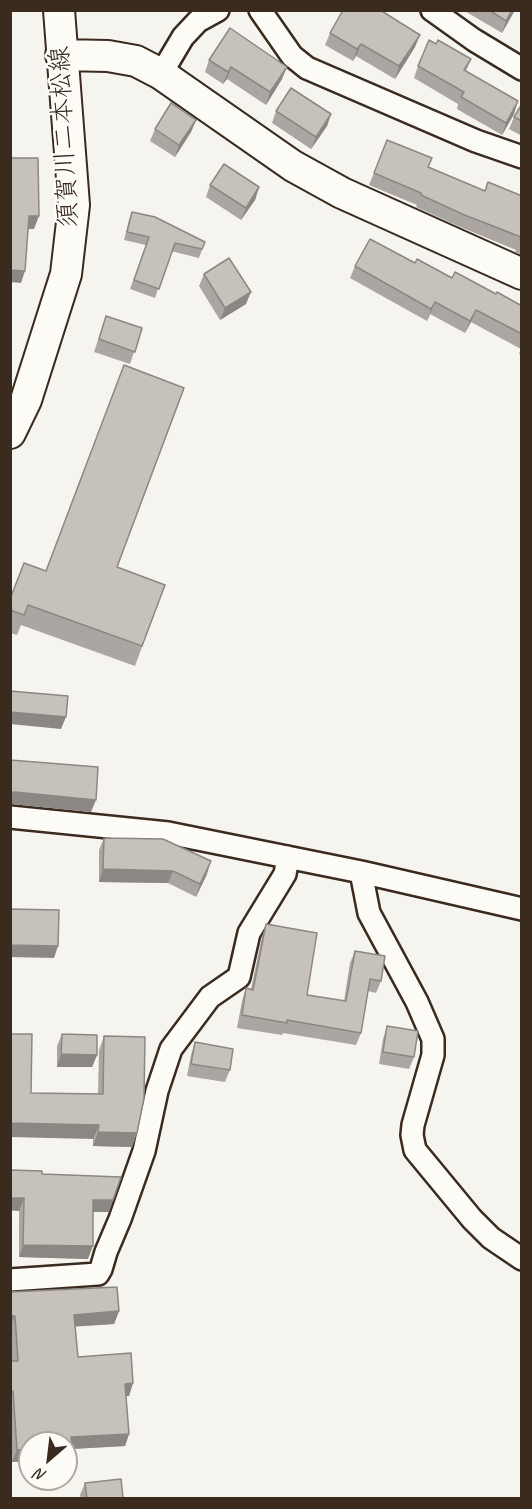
<!DOCTYPE html>
<meta charset="utf-8">
<style>
body{margin:0}
#map{position:relative;width:532px;height:1509px;overflow:hidden;background:#f5f4ee;font-family:Caveat,sans-serif}
canvas{display:block}
.frame{position:absolute;inset:0;border:12px solid #3b2a1e;pointer-events:none}
.north{position:absolute;left:18px;top:1431px;width:60px;height:60px;box-sizing:border-box;background:#fdfcf7;border:2px solid #afa8a0;border-radius:50%;rotate:208deg;font-size:16px;font-weight:700;line-height:24px;text-align:center;color:#3b2a1e}
.north::after{content:'';display:block;margin:auto;width:21px;height:27px;background:#3b2a1e;clip-path:polygon(50% 0,100% 100%,50% 72%,0 100%)}
</style>
<div id="map">
<canvas width="532" height="1509"></canvas>
<div class="frame"></div>
<div class="north">N</div>
</div>
<script>
const ctx = document.querySelector('canvas').getContext('2d');
ctx.lineJoin = 'round';
const toPath = rows => new Path2D(rows.map(r => 'M' + r).join(''));
function trace(path, color, width, dash) { ctx.strokeStyle = color; ctx.lineWidth = width; ctx.lineCap = dash ? 'butt' : 'round'; ctx.setLineDash(dash || []); ctx.stroke(path); }
function fillPath(path, color) { ctx.fillStyle = color; ctx.fill(path, 'evenodd'); }
function write(font, color, halo, rows, align = 'center') {
  ctx.font = font + ' Caveat,"Klee One",sans-serif'; ctx.lineWidth = 5; ctx.setLineDash([]); ctx.textBaseline = 'middle'; ctx.strokeStyle = halo; ctx.fillStyle = color; for (const [text, x, y, turn = 0] of rows) {
    ctx.save(); ctx.translate(x, y); ctx.rotate((+turn || 0) * Math.PI / 180); ctx.textAlign = isNaN(turn) ? turn : align; if (halo) ctx.strokeText(text, 0, 0); ctx.fillText(text, 0, 0); ctx.restore();
  }
}
const street = toPath([
 [260,10,292,56,307,68,476,141,522,157],
 [432,10,474,40,522,69],
 [161,74,183,37,198,21,218,10],
 [10,817,168,833,361,872,522,909],
 [361,872,369,913,417,1002,433,1039,433,1055,413,1125,412,1135,415,1150,472,1219,491,1238,522,1259],
 [10,1280,98,1274,101,1269,106,1252,120,1219,144,1151,157,1091,171,1049,210,997,239,977,249,933,285,874,288,857]
]);
const secondary = toPath([
 [61,55,108,56,136,61,161,74,293,166,342,193,522,274],
 [10,433,26,400,66,274,74,205,59,10]
]);
trace(street, '#3b2a1e', 26);
trace(secondary, '#3b2a1e', 34);
trace(street, '#fdfcf7', 21);
trace(secondary, '#fdfcf7', 30);
fillPath(toPath([
 [343,10,381,10,381,12,415,47,395,79,356,56,353,61,325,45,330,33],
 [463,10,515,10,502,33],
 [436,44,471,59,466,71,514,114,502,135,457,109,458,104,414,78,418,66],
 [209,60,282,79,266,105,227,79,223,84,205,72],
 [522,104,522,136,509,129,514,117],
 [276,111,331,114,327,126,311,149,272,123],
 [196,120,191,132,175,157,150,141,155,129],
 [432,158,428,167,485,191,522,196,522,255,515,252,516,250,458,226,416,207,417,205,369,185,374,173],
 [210,185,259,187,255,200,241,220,206,197],
 [132,212,205,242,199,258,171,251,155,298,130,289,146,245,124,240,129,220],
 [415,263,496,294,522,306,522,355,519,354,521,349,471,322,465,333,430,314,427,321,350,278,355,266],
 [204,274,246,304,220,320,199,286],
 [106,316,142,328,130,364,94,352],
 [117,567,165,585,135,666,21,625,17,635,10,633,10,599,46,571],
 [104,838,207,874,196,897,168,883,99,882,99,850],
 [266,924,307,995,344,1001,350,963,355,951,381,981,376,993,368,991,361,1033,356,1045,283,1033,282,1035,237,1028,242,1001,246,988,251,989,262,937],
 [387,1026,414,1057,409,1069,379,1064,383,1039],
 [62,1034,97,1055,92,1067,57,1067,57,1046],
 [104,1036,137,1133,132,1147,93,1146,93,1139,31,1093,98,1094,99,1050],
 [195,1042,230,1070,225,1082,187,1076,191,1055],
 [42,1174,109,1212,93,1212,88,1259,19,1257,19,1211,10,1210],
 [10,1292,119,1311,114,1324,75,1326,78,1357,133,1383,129,1396,126,1396,129,1434,125,1446,71,1449,67,1458,30,1443,30,1461,12,1462,10,1435,10,1361,12,1361,10,1333],
 [85,1483,123,1498,81,1498,80,1495]
]), '#aba6a1');
fillPath(toPath([
 [512,10,515,10,502,33,506,21],
 [420,35,415,47,395,79,399,66],
 [361,44,356,56,353,61,357,49],
 [231,67,227,79,223,84,228,72],
 [287,67,282,79,266,105,270,92],
 [518,101,514,114,502,135,506,123],
 [331,114,327,126,311,149,316,137],
 [196,120,191,132,175,157,179,145],
 [259,187,255,200,241,220,246,208],
 [29,216,39,216,34,229,24,229],
 [10,270,25,271,21,283,10,282],
 [251,292,246,304,220,320,225,308],
 [435,302,430,314,427,321,431,309],
 [476,310,471,322,465,333,470,321],
 [10,712,66,717,61,729,10,724],
 [15,792,96,800,91,812,11,804,10,793],
 [211,861,207,874,196,897,200,884],
 [103,869,173,871,168,883,99,882],
 [10,945,58,946,54,958,10,957],
 [61,1054,97,1055,92,1067,57,1067],
 [10,1123,99,1125,93,1139,10,1137],
 [98,1132,137,1133,132,1147,93,1146],
 [10,1198,24,1198,19,1211,10,1210],
 [93,1200,113,1200,109,1212,89,1212],
 [23,1245,93,1246,88,1259,19,1257],
 [119,1311,114,1324,70,1327,74,1315],
 [10,1316,15,1316,10,1327],
 [133,1383,129,1396,121,1396,125,1384],
 [129,1434,125,1446,71,1449,67,1458,66,1458,66,1446,71,1437],
 [30,1449,30,1461,12,1462,17,1450]
]), '#8b8783');
const building = toPath([
 [343,10,380,10,420,35,399,66,361,44,357,49,330,33,343,10],
 [489,10,512,10,506,21,489,10],
 [230,28,287,67,270,92,231,67,228,72,209,60,230,28],
 [429,40,436,44,438,40,471,59,464,70,518,101,506,123,461,97,464,92,418,66,429,40],
 [291,88,331,114,316,137,276,111,291,88],
 [171,103,196,120,179,145,155,129,171,103],
 [522,104,522,121,514,117,522,104],
 [387,140,432,158,428,167,485,191,488,182,522,196,522,240,520,240,521,237,462,214,421,195,421,193,374,173,387,140],
 [10,158,38,158,39,216,29,216,25,271,10,270,10,158],
 [224,164,259,187,246,208,210,185,224,164],
 [132,212,155,217,205,242,202,249,175,243,159,289,134,280,149,237,127,232,132,212],
 [370,239,415,263,417,259,452,278,455,272,496,294,497,292,522,306,522,334,476,310,470,321,435,302,431,309,355,266,370,239],
 [229,258,251,292,225,308,204,274,229,258],
 [106,316,142,328,135,352,99,339,106,316],
 [124,365,184,388,117,567,165,585,142,646,28,605,24,615,10,610,10,599,24,563,46,571,124,365],
 [10,691,68,696,66,717,10,712,10,691],
 [10,760,98,767,96,800,15,792,10,793,10,760],
 [104,838,163,839,211,861,200,884,173,871,103,869,104,838],
 [10,909,59,910,58,946,10,945,10,909],
 [266,924,317,933,307,995,346,1001,355,951,385,956,381,981,370,979,361,1033,287,1020,287,1023,242,1015,246,988,253,990,266,924],
 [387,1026,418,1031,414,1057,383,1052,387,1026],
 [10,1034,32,1034,31,1093,103,1094,104,1036,145,1037,144,1098,137,1133,98,1132,99,1125,10,1123,10,1034],
 [62,1034,97,1035,97,1055,61,1054,62,1034],
 [195,1042,233,1049,230,1070,191,1064,195,1042],
 [10,1170,42,1171,42,1174,121,1177,113,1200,93,1200,93,1246,23,1245,24,1198,10,1198,10,1170],
 [117,1287,119,1311,74,1315,78,1357,131,1353,133,1383,125,1384,129,1434,71,1437,72,1446,66,1446,66,1443,30,1443,30,1449,17,1450,13,1391,10,1391,10,1361,18,1361,15,1316,10,1316,10,1292,117,1287],
 [121,1479,123,1498,87,1498,85,1483,121,1479]
]);
fillPath(building, '#c7c1bb');
trace(building, '#8b8783', 1.5);
write('26px', '#3b2a1e', '#fdfcf7', [
 ["須賀川二本松線",65,137,-93]
]);
</script>
